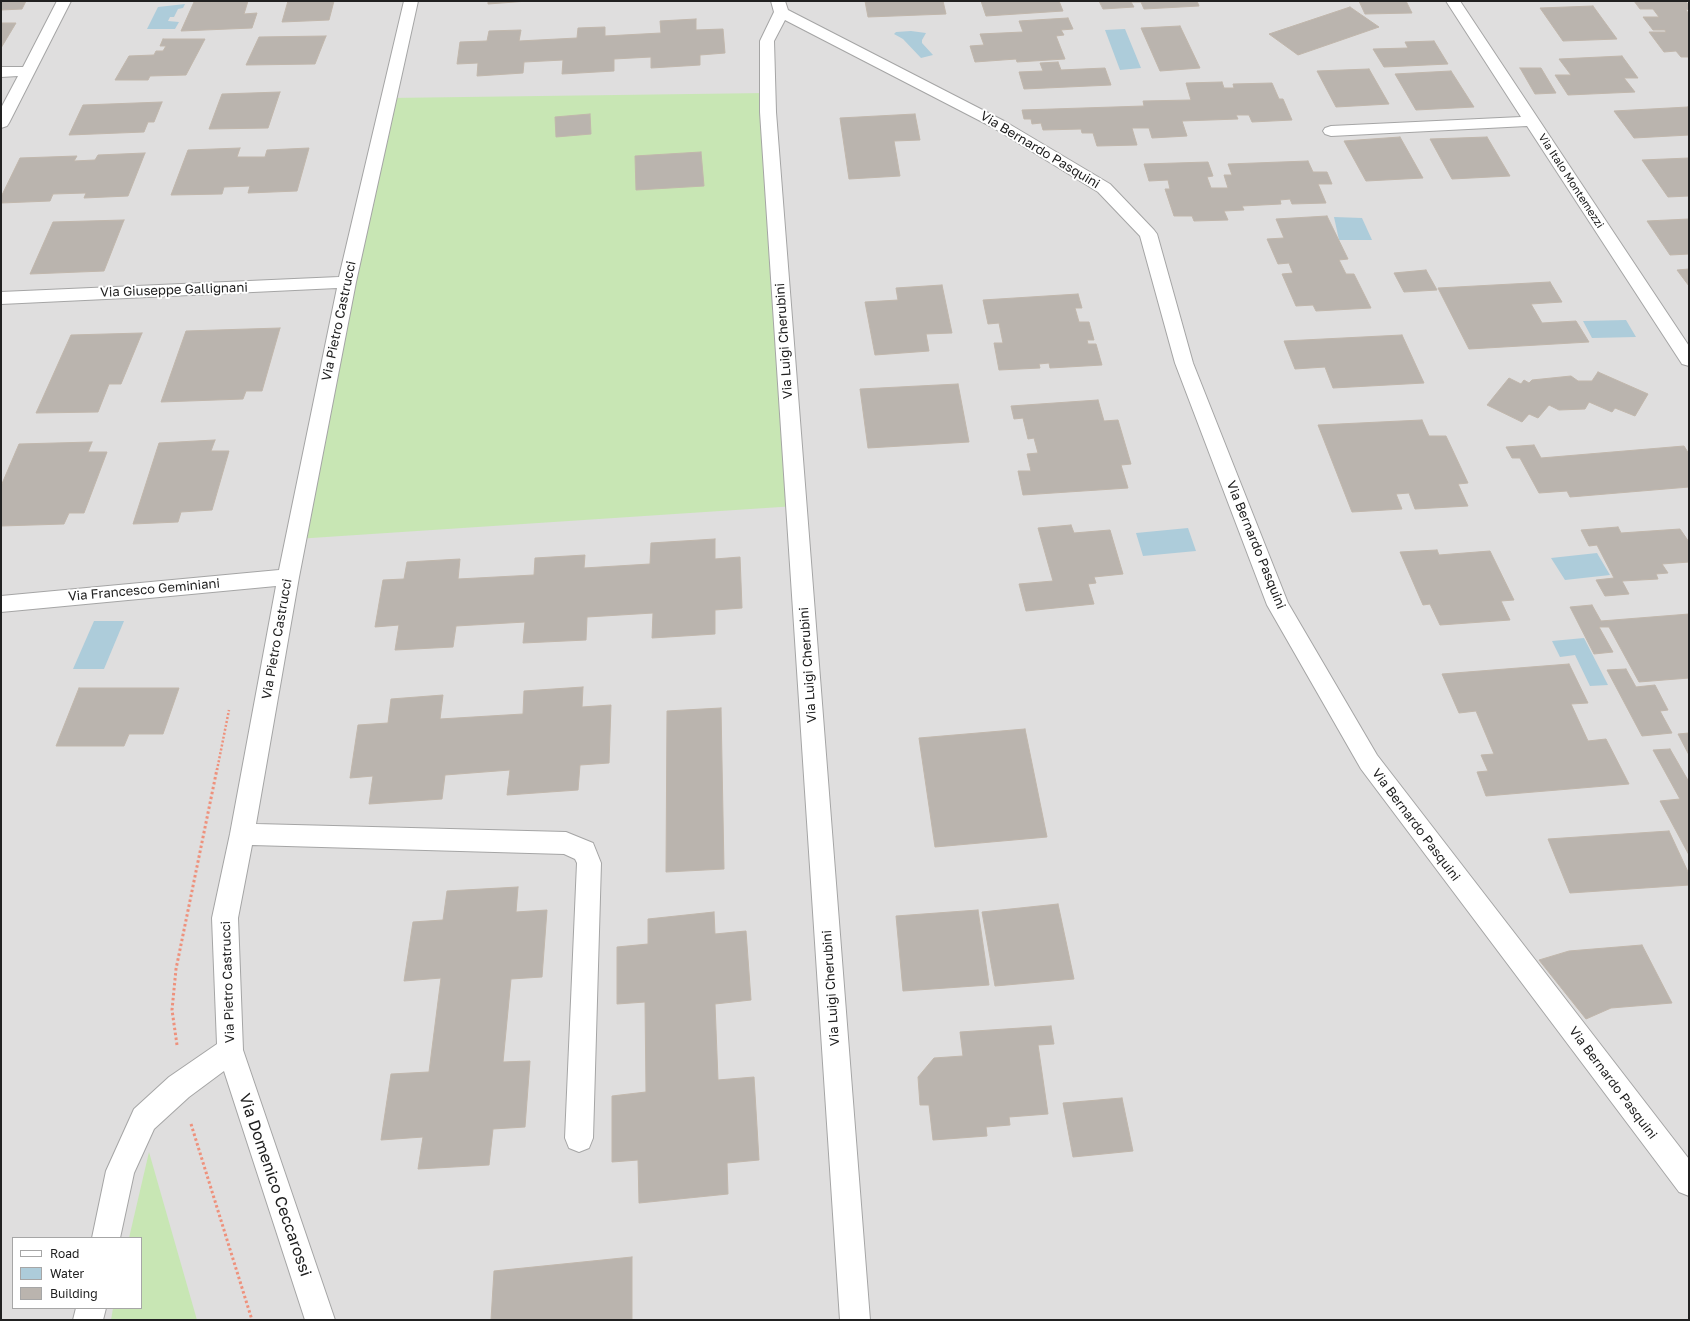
<!DOCTYPE html>
<style>
body{margin:0}
#map{position:relative;width:1690px;height:1321px;overflow:hidden;background:#f1efe9;font-family:"Golos Text",sans-serif}
canvas{display:block}
.frame{position:absolute;inset:0;border:2px solid #212121;pointer-events:none}
.legend{position:absolute;left:12px;top:1237px;width:130px;height:72px;box-sizing:border-box;background:#fff;border:1px solid #a6a6a6;margin:0;padding:5px 7px;list-style:none;font-size:12px;color:#212121}
.legend li{display:flex;align-items:center;gap:8px;height:20px}
.legend b{width:20px;border:1px solid #a6a6a6}
</style>
<div id="map">
<canvas width="1690" height="1321"></canvas>
<div class="frame"></div>
<ul class="legend">
<li><b style="height:5px;background:#fff"></b>Road</li>
<li><b style="height:11px;background:#adccda"></b>Water</li>
<li><b style="height:11px;background:#bab4ae"></b>Building</li>
</ul>
</div>
<script>
const ctx = document.querySelector('canvas').getContext('2d');
ctx.lineJoin = 'round';
function fillPath(path, color) { ctx.fillStyle = color; ctx.fill(path, 'evenodd'); }
const toPath = rows => new Path2D(rows.map(r => 'M' + r).join(''));
function trace(path, color, width, dash) { ctx.strokeStyle = color; ctx.lineWidth = width; ctx.lineCap = dash ? 'butt' : 'round'; ctx.setLineDash(dash || []); ctx.stroke(path); }
function write(font, color, halo, rows, align = 'center') {
  ctx.font = font + ' "Golos Text",sans-serif'; ctx.lineWidth = 4; ctx.setLineDash([]); ctx.textBaseline = 'middle'; ctx.strokeStyle = halo; ctx.fillStyle = color; for (const [text, x, y, turn = 0] of rows) {
    ctx.save(); ctx.translate(x, y); ctx.rotate((+turn || 0) * Math.PI / 180); ctx.textAlign = isNaN(turn) ? turn : align; if (halo) ctx.strokeText(text, 0, 0); ctx.fillText(text, 0, 0); ctx.restore();
  }
}
fillPath(toPath([
 [1,1,1689,1,1689,1320,1,1320],
 [13,1238,141,1238,141,1308,13,1308]
]), '#dfdede');
fillPath(toPath([
 [767,93,796,506,296,539,389,98],
 [149,1152,197,1320,111,1320,113,1308,141,1308,141,1238,129,1238]
]), '#c8e6b4');
fillPath(toPath([
 [185,4,183,8,178,9,174,17,170,17,168,21,179,22,175,29,147,29,158,7],
 [1125,29,1141,68,1120,70,1105,30],
 [911,31,926,33,922,40,922,43,933,55,921,58,903,39,894,34,896,32],
 [1334,217,1362,218,1372,240,1339,240],
 [1626,320,1636,337,1592,338,1583,321],
 [1188,528,1196,551,1143,556,1136,533],
 [1597,553,1610,575,1565,580,1551,558],
 [94,621,124,621,104,669,73,669],
 [1584,638,1608,685,1590,686,1575,655,1560,657,1552,641]
]), '#adccda');
const building = toPath([
 [1,1,26,1,22,9,1,10,1,1],
 [248,1,244,14,257,13,252,28,181,31,194,2,248,1],
 [288,1,334,1,329,20,282,22,288,1],
 [488,1,528,1,488,4,488,1],
 [865,1,943,1,946,14,868,17,865,1],
 [981,1,1059,1,1063,11,986,16,981,1],
 [1099,1,1197,1,1199,6,1144,9,1141,2,1131,2,1134,7,1103,9,1099,1],
 [1359,1,1406,1,1412,13,1365,14,1359,1],
 [1634,1,1685,1,1689,5,1689,9,1686,10,1689,14,1689,57,1681,57,1676,51,1664,52,1649,32,1666,32,1665,30,1653,30,1643,17,1659,17,1653,9,1640,9,1634,1],
 [1593,6,1617,39,1563,41,1540,8,1593,6],
 [1350,7,1379,27,1298,55,1269,34,1350,7],
 [1068,18,1073,29,1061,30,1064,35,1056,36,1065,59,1017,62,1016,59,975,62,970,46,984,45,980,34,1023,32,1019,21,1068,18],
 [696,19,696,30,723,29,725,53,700,55,700,65,651,68,651,57,614,59,614,71,562,74,563,60,524,62,523,73,477,76,478,63,457,64,460,42,487,41,489,31,521,30,519,41,577,38,578,28,605,27,605,36,661,33,660,21,696,19],
 [1,23,16,23,1,48,1,23],
 [1180,26,1200,68,1160,71,1141,28,1180,26],
 [326,36,315,64,246,65,259,37,326,36],
 [163,39,205,39,186,75,150,76,148,80,115,80,129,56,154,55,156,51,163,51,166,46,160,46,163,39],
 [1434,41,1448,64,1384,67,1373,49,1408,48,1405,42,1434,41],
 [1622,56,1638,78,1624,78,1635,92,1568,95,1555,75,1571,75,1559,59,1622,56],
 [1058,62,1061,70,1105,68,1111,85,1024,89,1019,72,1043,71,1040,63,1058,62],
 [1520,68,1541,68,1556,93,1535,94,1520,68],
 [1369,69,1389,104,1336,107,1317,71,1369,69],
 [1451,71,1474,107,1416,110,1395,74,1451,71],
 [1222,82,1224,88,1234,88,1233,84,1272,83,1279,99,1283,99,1292,120,1252,122,1249,115,1236,115,1238,119,1182,121,1187,136,1152,138,1149,128,1132,128,1137,145,1097,146,1093,133,1082,133,1081,129,1043,130,1041,123,1032,124,1031,119,1024,119,1022,110,1144,106,1143,101,1191,100,1186,83,1222,82],
 [280,92,268,128,209,129,222,94,280,92],
 [162,102,154,122,148,122,144,132,69,135,83,105,162,102],
 [1688,107,1689,109,1689,135,1634,138,1614,111,1688,107],
 [590,114,591,134,556,137,555,117,590,114],
 [915,114,920,140,894,141,900,176,849,179,840,118,915,114],
 [1400,137,1423,178,1366,181,1344,141,1400,137],
 [1487,137,1510,176,1452,179,1430,139,1487,137],
 [240,148,237,157,265,157,267,150,309,148,297,191,248,193,250,186,224,187,222,194,171,195,188,150,240,148],
 [701,152,704,186,636,190,635,156,701,152],
 [145,153,128,196,84,198,86,193,53,194,50,201,1,203,1,197,20,158,77,156,74,161,95,160,98,155,145,153],
 [1689,158,1689,196,1668,197,1642,160,1689,158],
 [1308,161,1313,172,1327,172,1332,184,1318,184,1326,203,1292,204,1290,199,1280,200,1281,204,1242,206,1244,210,1224,211,1228,220,1194,221,1192,216,1174,216,1165,189,1170,189,1168,180,1149,181,1144,164,1208,162,1213,176,1207,177,1211,188,1228,188,1224,175,1232,175,1228,164,1308,161],
 [1327,216,1348,259,1339,260,1346,274,1354,274,1371,308,1316,311,1313,305,1296,306,1282,274,1293,273,1289,263,1278,264,1267,239,1284,238,1276,219,1327,216],
 [1689,219,1689,254,1670,255,1647,221,1689,219],
 [124,220,104,271,30,274,53,222,124,220],
 [1689,269,1689,286,1677,270,1689,269],
 [1426,270,1437,290,1404,292,1394,273,1426,270],
 [1550,282,1562,302,1531,304,1542,323,1576,321,1589,342,1469,349,1438,288,1550,282],
 [942,285,952,333,926,334,929,351,875,355,865,302,898,300,896,288,942,285],
 [1078,294,1082,308,1075,308,1079,322,1089,322,1094,340,1087,340,1088,344,1096,344,1102,365,1050,368,1049,363,1039,364,1040,368,999,370,994,343,1003,343,999,323,988,324,983,300,1078,294],
 [280,328,262,391,246,391,243,399,161,402,186,331,280,328],
 [142,333,121,384,109,384,98,412,36,413,71,335,142,333],
 [1402,335,1424,383,1333,388,1325,367,1295,369,1284,341,1402,335],
 [1598,372,1648,394,1635,416,1615,408,1612,412,1589,402,1585,409,1559,410,1549,405,1538,418,1529,414,1522,422,1487,405,1509,378,1521,384,1524,380,1529,383,1532,380,1571,376,1578,381,1592,381,1598,372],
 [958,384,969,442,868,448,860,389,958,384],
 [1098,400,1104,421,1118,420,1131,464,1121,465,1128,488,1023,495,1018,471,1031,471,1027,454,1038,453,1034,438,1028,439,1023,418,1014,419,1011,406,1098,400],
 [1422,420,1429,436,1446,436,1468,483,1458,484,1468,506,1415,509,1409,493,1396,494,1402,509,1352,512,1318,425,1422,420],
 [215,440,211,451,229,451,212,510,181,512,178,522,133,524,159,443,215,440],
 [92,442,88,452,107,452,84,513,69,513,64,524,1,526,1,486,19,444,92,442],
 [1534,445,1541,458,1684,446,1689,454,1689,487,1570,497,1567,491,1539,493,1520,458,1512,458,1506,447,1534,445],
 [1071,525,1074,533,1110,530,1123,574,1094,577,1096,583,1088,584,1094,604,1026,611,1019,584,1053,581,1038,528,1071,525],
 [1618,527,1621,533,1680,529,1689,542,1689,562,1662,564,1668,573,1656,574,1658,579,1622,581,1629,594,1605,596,1596,580,1614,578,1597,545,1589,546,1581,530,1618,527],
 [715,539,715,559,740,557,742,608,715,610,715,634,652,638,653,613,587,617,586,640,523,643,525,622,456,626,453,647,395,650,399,625,375,627,383,580,404,579,407,562,460,559,458,579,534,575,535,558,585,555,584,568,650,564,651,543,715,539],
 [1437,550,1439,555,1490,551,1514,600,1501,601,1510,620,1440,625,1430,604,1423,605,1400,552,1437,550],
 [1592,605,1601,621,1689,614,1689,678,1639,682,1609,627,1599,627,1613,652,1594,654,1570,607,1592,605],
 [1569,664,1588,703,1571,704,1588,741,1606,739,1629,784,1486,796,1477,772,1488,771,1481,755,1494,754,1476,711,1459,713,1442,674,1569,664],
 [1626,669,1636,687,1655,685,1668,710,1660,711,1672,733,1642,736,1607,670,1626,669],
 [583,687,582,707,611,705,609,763,580,765,578,790,507,795,510,770,445,775,442,799,369,804,373,776,350,778,358,725,388,723,391,699,443,695,440,719,523,714,524,691,583,687],
 [79,688,179,688,163,734,129,734,124,746,56,746,79,688],
 [721,708,724,869,666,872,667,711,721,708],
 [1025,729,1047,837,935,847,919,738,1025,729],
 [1689,733,1689,755,1678,734,1689,733],
 [1670,749,1689,782,1689,855,1660,801,1680,799,1653,750,1670,749],
 [1669,831,1689,874,1689,885,1570,893,1548,839,1669,831],
 [518,887,516,912,547,910,542,977,511,979,503,1062,530,1061,525,1127,493,1129,489,1165,418,1169,423,1137,381,1140,391,1074,429,1072,441,978,404,981,413,922,443,920,447,891,518,887],
 [1058,904,1074,979,995,986,982,912,1058,904],
 [978,910,989,985,903,991,896,916,978,910],
 [714,912,715,934,746,931,751,1000,715,1004,718,1080,754,1077,759,1160,727,1163,728,1194,639,1203,638,1160,612,1162,612,1096,646,1092,645,1002,617,1004,617,947,648,944,648,919,714,912],
 [1642,945,1672,1003,1611,1008,1586,1019,1539,960,1569,951,1642,945],
 [1051,1026,1054,1044,1038,1045,1048,1114,1009,1117,1010,1125,986,1127,987,1136,933,1140,929,1105,920,1105,918,1077,934,1058,963,1056,960,1032,1051,1026],
 [1122,1098,1133,1151,1073,1157,1063,1103,1122,1098],
 [632,1257,632,1320,491,1320,494,1271,632,1257]
]);
fillPath(building, '#bab4ae');
trace(building, '#c1b7ac', 1);
const minor = toPath([
 [57,1,71,1,9,123,7,126,1,128,1,108,18,76,1,77,1,67,23,67,57,1],
 [404,1,418,1,356,282,299,577,256,824,566,832,593,843,601,863,593,1138,589,1148,579,1152,569,1148,565,1138,577,863,575,859,564,854,252,845,238,918,243,1050,335,1320,305,1320,224,1071,189,1097,154,1129,134,1173,120,1238,92,1238,106,1171,134,1109,169,1077,217,1044,212,918,230,834,276,586,1,612,1,596,279,570,337,288,1,304,1,292,339,277,404,1],
 [771,1,785,1,788,10,1004,121,1110,184,1154,230,1157,234,1193,363,1288,603,1377,755,1689,1159,1689,1196,1679,1192,1361,769,1267,605,1175,363,1140,236,1098,192,992,127,785,20,774,41,776,112,870,1320,840,1320,760,112,760,41,774,12,771,1],
 [1446,1,1460,1,1689,346,1689,366,1682,364,1527,126,1331,136,1325,134,1323,131,1325,128,1331,126,1521,117,1446,1],
 [76,1308,106,1308,103,1320,73,1320,76,1308]
]);
trace(minor, '#a5a5a5', 2);
trace(toPath([
 [217,770,229,710]
]), '#ee917c', 2.5, [2, 2]);
trace(toPath([
 [177,1045,172,1010,176,969,217,769],
 [191,1124,252,1320]
]), '#ee917c', 3, [2.5, 2.5]);
fillPath(minor, '#fff');
write('11px', '#212121', '#fff', [
 ["Via Italo Montemezzi",1571,181,57]
]);
write('13px', '#212121', '#fff', [
 ["Via Bernardo Pasquini",1040,150,31],
 ["Via Giuseppe Gallignani",174,290,-2],
 ["Via Pietro Castrucci",339,321,-78],
 ["Via Luigi Cherubini",784,341,-94],
 ["Via Bernardo Pasquini",1256,545,68],
 ["Via Francesco Geminiani",144,590,-5],
 ["Via Pietro Castrucci",277,639,-80],
 ["Via Luigi Cherubini",808,665,-94],
 ["Via Bernardo Pasquini",1416,825,53],
 ["Via Pietro Castrucci",228,982,-92],
 ["Via Luigi Cherubini",831,988,-94],
 ["Via Bernardo Pasquini",1613,1083,53]
]);
write('16px', '#212121', '#fff', [
 ["Via Domenico Ceccarossi",275,1185,71]
]);
</script>
